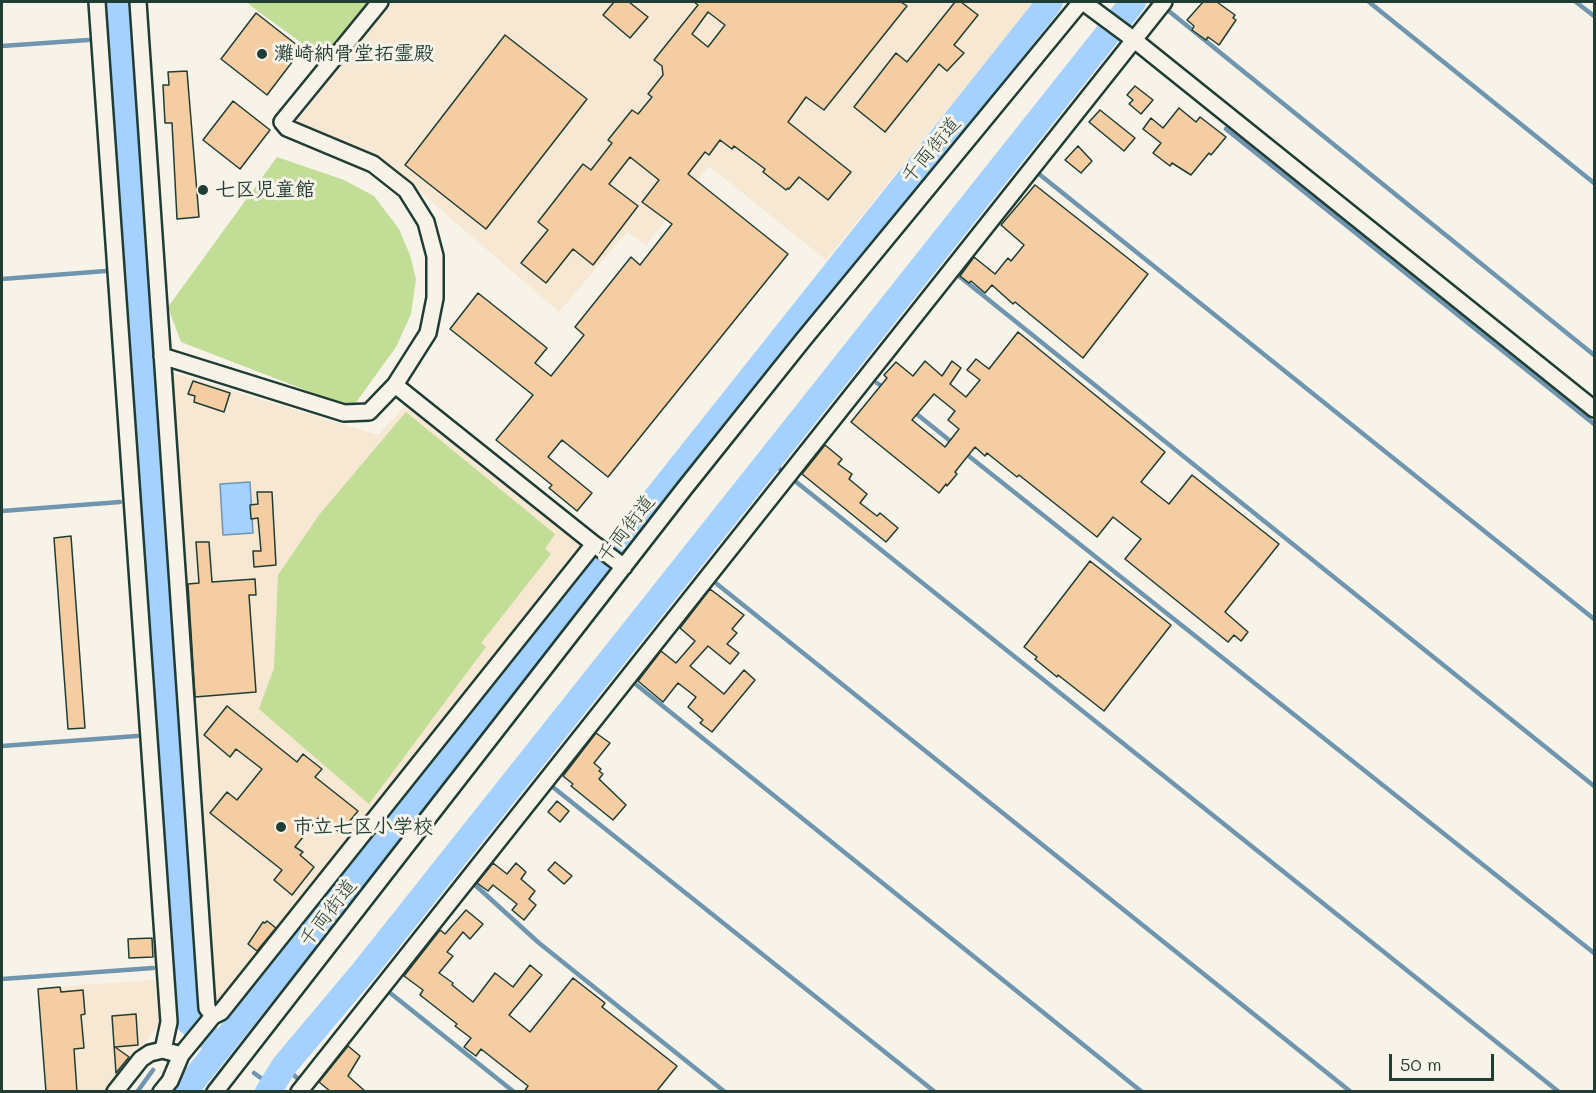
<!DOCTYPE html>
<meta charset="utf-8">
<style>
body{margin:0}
#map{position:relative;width:1596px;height:1093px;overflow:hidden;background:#f7f3e8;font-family:Mali,sans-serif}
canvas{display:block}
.frame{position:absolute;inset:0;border:3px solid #1f3d34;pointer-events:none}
.scale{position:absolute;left:1389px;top:1054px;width:105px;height:27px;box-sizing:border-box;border:3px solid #1f3d34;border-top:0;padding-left:8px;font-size:18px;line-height:21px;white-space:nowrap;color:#1f3d34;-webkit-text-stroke:4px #f7f3e8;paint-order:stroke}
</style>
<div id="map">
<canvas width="1596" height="1093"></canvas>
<div class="frame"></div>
<div class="scale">50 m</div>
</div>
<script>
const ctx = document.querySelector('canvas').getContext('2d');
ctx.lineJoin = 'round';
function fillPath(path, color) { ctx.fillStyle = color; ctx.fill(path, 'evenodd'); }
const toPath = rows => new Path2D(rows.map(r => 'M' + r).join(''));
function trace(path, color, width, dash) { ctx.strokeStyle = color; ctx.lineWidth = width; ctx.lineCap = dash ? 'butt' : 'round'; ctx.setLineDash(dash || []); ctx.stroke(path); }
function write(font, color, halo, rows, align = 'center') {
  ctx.font = font + ' Mali,"Klee One",sans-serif'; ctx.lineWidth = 6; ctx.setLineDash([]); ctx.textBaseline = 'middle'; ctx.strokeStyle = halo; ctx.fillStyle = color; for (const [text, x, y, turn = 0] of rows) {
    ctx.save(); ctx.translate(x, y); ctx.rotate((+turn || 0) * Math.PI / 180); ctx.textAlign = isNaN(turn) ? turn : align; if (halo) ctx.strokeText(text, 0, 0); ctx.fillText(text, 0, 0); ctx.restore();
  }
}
fillPath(toPath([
 [392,2,1034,2,826,260,709,166,646,245,627,232,559,312,389,165,296,122],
 [171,372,378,435,406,405,584,548,216,1006,213,1003],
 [155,980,159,1025,106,1091,48,1091,41,988]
]), '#f6e8d3');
fillPath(toPath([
 [247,2,368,2,322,58,251,6],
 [277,157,344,180,374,196,399,229,410,255,416,279,411,314,396,347,352,408,181,342,168,307],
 [406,412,555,534,545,549,551,554,481,643,486,647,369,804,259,709,274,668,278,575,319,515]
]), '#c2dd95');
const water = toPath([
 [250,482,253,533,223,535,220,484,250,482]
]);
fillPath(water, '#a4d1ff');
trace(water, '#6f96ae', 1.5);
trace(toPath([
 [1369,2,1594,183],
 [1576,2,1594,16],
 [1170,12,1594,355],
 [113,38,119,38],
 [2,46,88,40],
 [1226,129,1594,424],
 [1013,154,1017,157],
 [1039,174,1594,619],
 [932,255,938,260],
 [128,270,136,269],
 [959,276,1594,786],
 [2,279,106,271],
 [849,359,854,363],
 [877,383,886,389],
 [913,411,954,444],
 [965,453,1594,953],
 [769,461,780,469],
 [795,481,1559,1092],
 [142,502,152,501],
 [2,511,120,502],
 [689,561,693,565],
 [717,584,1351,1092],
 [609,662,612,665],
 [633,682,1142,1092],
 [162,734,168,734],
 [2,746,137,736],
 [527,765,531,768],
 [554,788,935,1092],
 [449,862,455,867],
 [474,884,539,943,725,1092],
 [176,966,185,965],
 [363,972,369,977],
 [2,979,153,968],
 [389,992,514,1092],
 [186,1030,191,1023],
 [220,1047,224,1050],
 [284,1066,297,1078],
 [254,1073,272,1086],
 [137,1092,153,1070]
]), '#6f96ae', 4.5);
trace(toPath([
 [117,2,188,1021,220,1047],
 [184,1092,1050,2],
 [268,1092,284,1066,363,972,1133,2]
]), '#a4d1ff', 26);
const building = toPath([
 [614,2,629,2,648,17,630,38,603,15,614,2],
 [694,2,901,2,907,6,824,110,806,97,788,122,851,172,828,200,799,177,789,189,788,188,786,190,763,172,765,169,734,146,732,149,720,140,709,155,705,152,688,174,788,254,608,477,562,440,548,457,592,493,577,511,549,488,552,485,496,440,533,395,450,329,478,293,547,348,535,363,551,376,584,335,575,327,631,257,640,265,672,224,642,202,659,180,630,157,609,184,638,206,593,265,573,249,546,283,521,263,548,230,538,222,583,164,591,170,612,143,608,140,632,110,638,114,652,97,648,94,663,75,662,66,654,60,698,5,694,2],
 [708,12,725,25,708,47,692,34,708,12],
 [955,2,961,2,978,15,954,45,964,53,947,71,939,64,885,132,854,107,896,53,907,62,955,2],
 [1203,2,1217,2,1235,15,1233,18,1236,20,1219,45,1208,37,1206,40,1192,30,1194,26,1187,20,1203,2],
 [256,13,302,49,267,95,221,59,256,13],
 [505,35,587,99,486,229,405,165,505,35],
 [187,71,199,217,177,219,172,123,165,123,163,85,169,85,168,72,187,71],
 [1135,86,1153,100,1141,114,1129,104,1133,100,1127,95,1135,86],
 [233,101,270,130,240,169,203,140,233,101],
 [1179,108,1196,122,1200,117,1226,137,1211,155,1209,153,1191,175,1172,163,1170,166,1153,153,1161,143,1143,129,1151,118,1163,128,1179,108],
 [1100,110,1135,138,1124,151,1089,122,1100,110],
 [1078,146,1092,161,1081,173,1065,160,1078,146],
 [1035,185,1148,274,1083,358,1015,302,1013,304,992,285,985,293,971,281,969,283,960,276,974,257,995,274,1008,258,1011,261,1024,245,1001,225,1035,185],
 [1018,332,1165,452,1141,482,1169,504,1192,475,1279,544,1225,612,1248,632,1241,641,1234,635,1228,642,1125,559,1141,539,1113,517,1097,537,1019,475,1017,477,987,453,985,456,975,447,955,472,957,474,947,486,946,484,939,493,851,422,887,378,884,375,896,362,913,376,925,361,942,376,952,361,961,368,950,384,966,397,980,380,967,370,976,359,989,369,1018,332],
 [934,394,955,411,948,420,959,429,945,447,912,420,934,394],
 [193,381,230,393,224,412,194,402,195,396,188,394,193,381],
 [825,445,842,459,838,464,852,474,849,479,867,494,860,503,877,516,880,513,898,528,886,542,802,474,825,445],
 [257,492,272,492,276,565,254,567,253,551,261,551,258,518,251,519,250,505,258,504,257,492],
 [71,536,85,728,68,729,54,538,71,536],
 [196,542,209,542,212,582,255,579,256,595,249,595,256,692,195,697,188,584,199,583,196,542],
 [1090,561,1171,625,1104,711,1058,675,1057,677,1035,659,1037,657,1024,647,1090,561],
 [710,589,744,615,732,629,737,633,727,644,739,653,730,664,708,646,690,666,724,694,744,670,755,680,712,732,700,723,703,720,688,707,696,697,678,683,663,702,638,681,661,651,676,663,695,641,680,628,710,589],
 [227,706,297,762,303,754,322,769,315,777,358,811,340,833,320,816,295,847,303,852,300,855,314,867,292,895,274,880,282,870,210,813,227,792,237,800,262,769,236,749,230,757,204,735,227,706],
 [596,733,610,743,594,763,601,769,599,771,603,774,599,779,626,805,613,820,571,786,573,784,563,776,596,733],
 [557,801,569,811,560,822,548,812,557,801],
 [555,862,572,876,564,884,548,870,555,862],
 [493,863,507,874,516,863,526,872,521,879,535,891,529,899,536,905,524,920,512,910,517,904,493,885,488,891,477,883,493,863],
 [466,910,483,924,470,939,463,932,447,952,453,956,439,973,453,983,452,985,473,1002,495,973,513,987,530,965,542,975,509,1015,530,1032,573,978,605,1003,602,1007,677,1066,656,1092,524,1092,528,1086,481,1049,476,1056,464,1047,471,1038,455,1026,457,1024,420,995,423,990,404,976,440,930,445,934,466,910],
 [267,921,276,928,257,951,248,944,263,922,265,923,267,921],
 [152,938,153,957,129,958,128,939,152,938],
 [60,987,61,992,83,990,85,1014,81,1015,84,1048,74,1049,77,1092,46,1092,38,989,60,987],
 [136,1014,138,1045,115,1047,129,1057,116,1073,112,1016,136,1014],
 [348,1046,360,1056,348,1076,366,1092,331,1092,319,1082,348,1046]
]);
fillPath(building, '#f4cda3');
trace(building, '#1f3d34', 1.5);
const minor = toPath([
 [97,2,169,1022,163,1050,181,1055],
 [138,2,207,1008,213,1016],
 [380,2,282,122,287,128,373,164,406,190,426,222,435,256,435,298,428,333,395,385],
 [1083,2,1133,39,1594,409],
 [162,356,344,413,369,412,395,385,594,544],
 [115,1092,141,1059,150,1053,163,1050],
 [161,1092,170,1081,181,1055,213,1016,221,1012,594,544,624,567],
 [215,1092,684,489,803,340,1081,2],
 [299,1092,1164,2]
]);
trace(minor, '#1f3d34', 20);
trace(minor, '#f7f3e8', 15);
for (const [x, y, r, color] of [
 [262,54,6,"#1f3d34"],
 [203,190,6,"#1f3d34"],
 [281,827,6,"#1f3d34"]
]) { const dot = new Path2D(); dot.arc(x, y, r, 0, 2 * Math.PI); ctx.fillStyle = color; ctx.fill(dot); trace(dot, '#f7f3e8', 2); }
write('bold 20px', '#1f3d34', '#f7f3e8', [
 ["灘崎納骨堂拓霊殿",274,54],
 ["七区児童館",215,190],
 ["市立七区小学校",293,827]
], 'left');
write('20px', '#1f3d34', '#f7f3e8', [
 ["千両街道",931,150,-50],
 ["千両街道",626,529,-52],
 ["千両街道",328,913,-52]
]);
</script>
